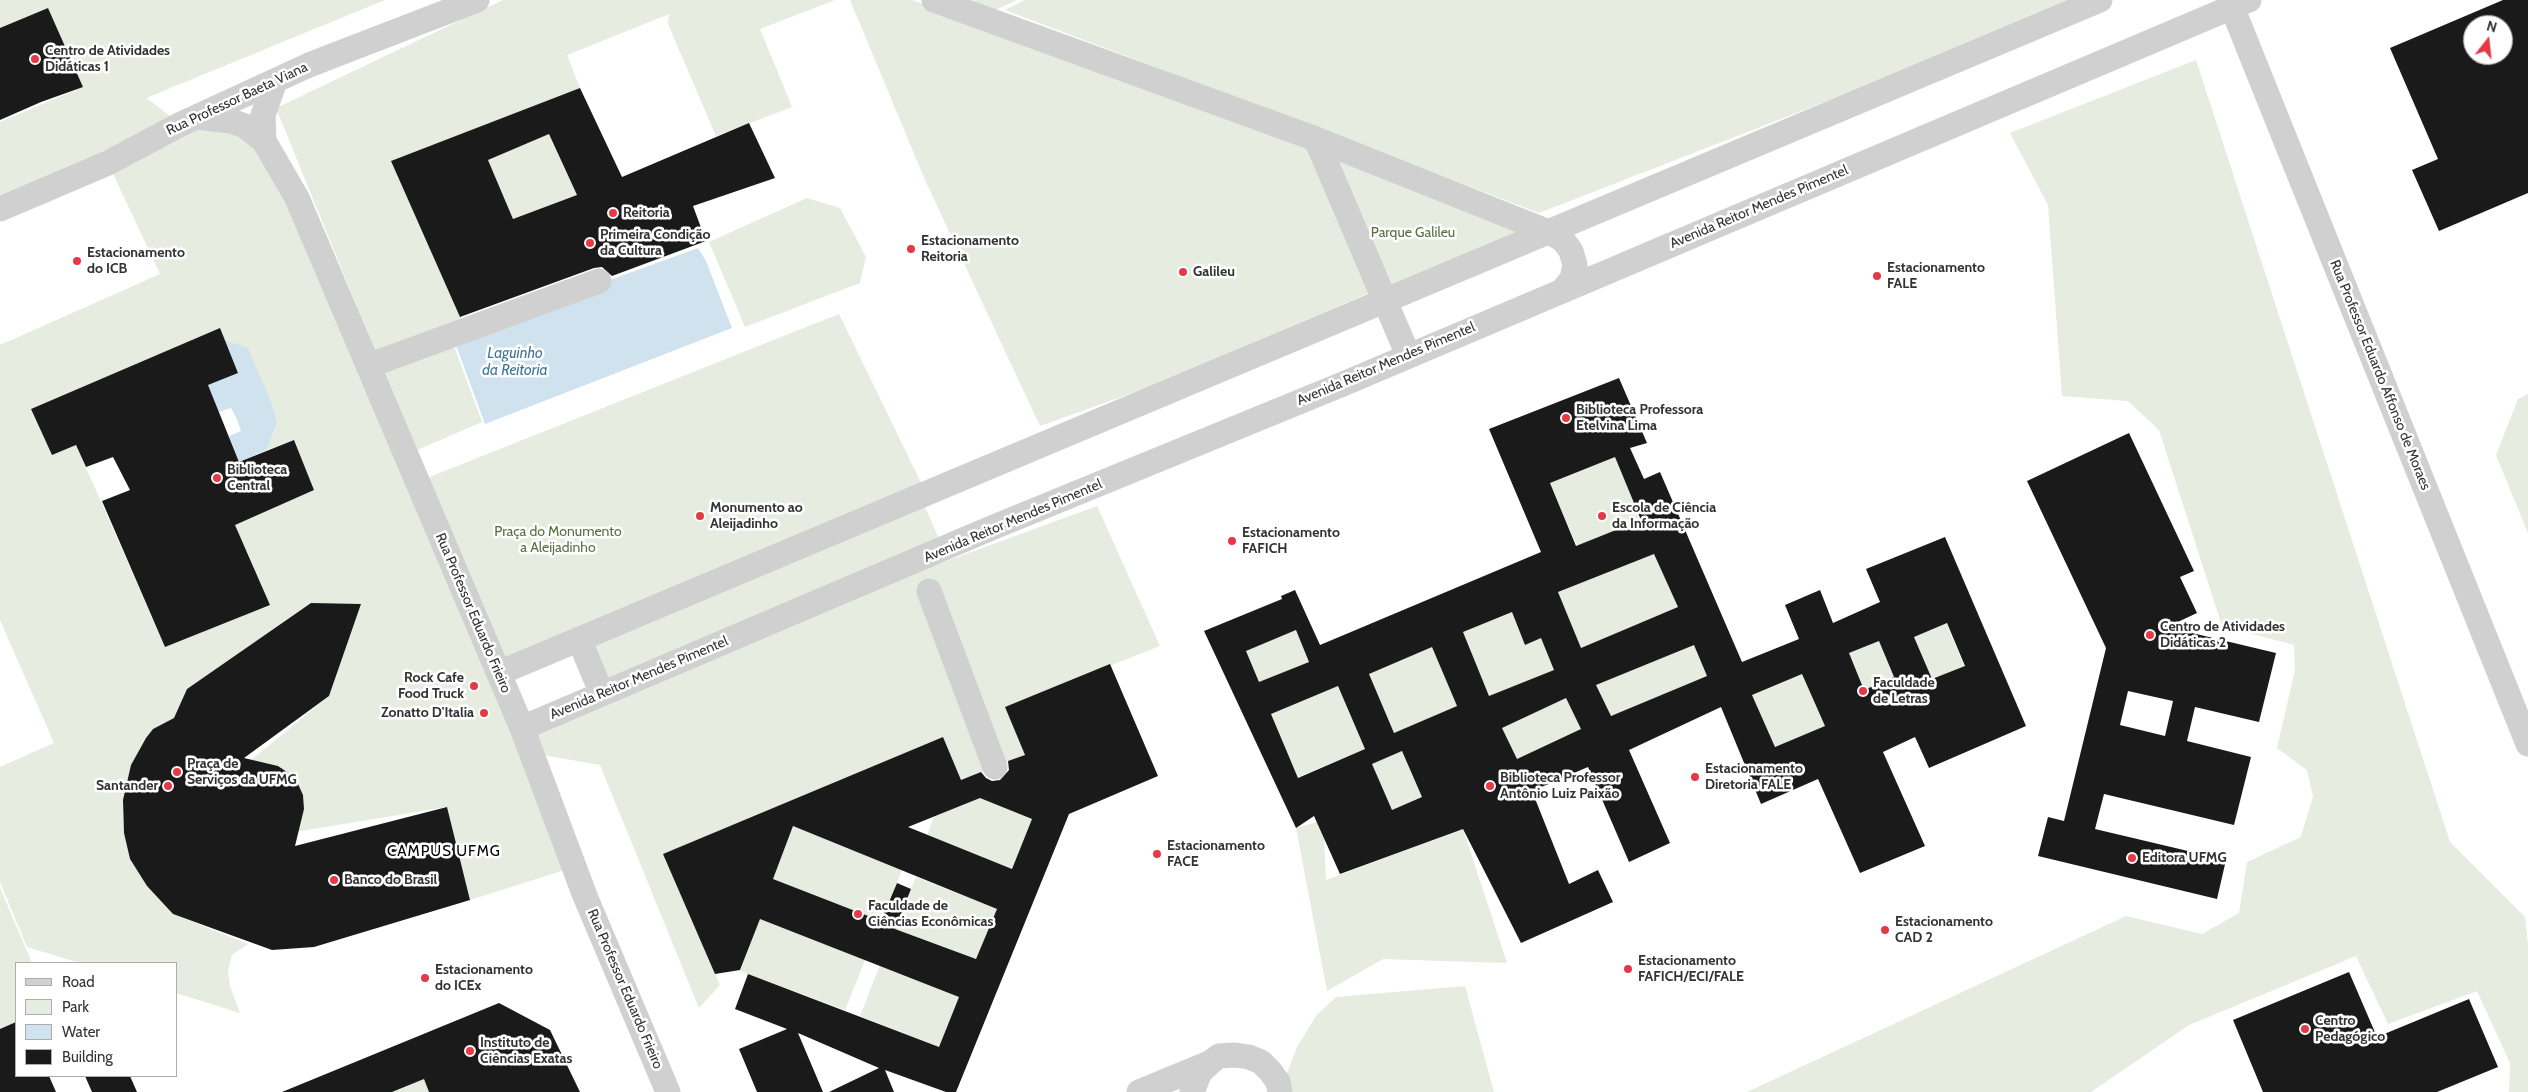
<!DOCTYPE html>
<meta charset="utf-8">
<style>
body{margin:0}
#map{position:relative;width:2528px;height:1092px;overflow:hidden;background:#fff;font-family:Cabin,sans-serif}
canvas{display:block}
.legend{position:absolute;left:15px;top:962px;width:162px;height:115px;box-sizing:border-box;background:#fff;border:1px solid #adadad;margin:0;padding:6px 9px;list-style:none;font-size:15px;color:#333}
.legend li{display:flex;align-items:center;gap:10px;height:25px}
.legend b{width:25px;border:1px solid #adadad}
.north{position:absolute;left:2463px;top:15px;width:50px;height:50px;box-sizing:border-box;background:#fff;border:1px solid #adadad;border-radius:50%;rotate:16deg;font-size:14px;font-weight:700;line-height:20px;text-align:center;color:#333}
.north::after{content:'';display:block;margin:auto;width:18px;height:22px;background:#e63946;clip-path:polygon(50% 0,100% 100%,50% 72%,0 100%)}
</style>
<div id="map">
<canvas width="2528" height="1092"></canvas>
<ul class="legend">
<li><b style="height:6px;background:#d0d0d0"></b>Road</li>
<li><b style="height:14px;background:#e6ecdf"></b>Park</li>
<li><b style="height:14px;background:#cfe2ee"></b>Water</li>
<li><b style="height:14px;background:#1a1a1a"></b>Building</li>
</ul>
<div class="north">N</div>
</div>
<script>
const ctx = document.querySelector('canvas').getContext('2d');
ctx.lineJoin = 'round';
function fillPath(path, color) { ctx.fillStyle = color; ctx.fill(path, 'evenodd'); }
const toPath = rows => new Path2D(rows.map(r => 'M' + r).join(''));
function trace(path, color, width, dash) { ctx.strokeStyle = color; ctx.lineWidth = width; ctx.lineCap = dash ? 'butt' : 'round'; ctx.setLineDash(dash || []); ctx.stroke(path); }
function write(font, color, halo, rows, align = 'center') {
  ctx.font = font + ' Cabin,sans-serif'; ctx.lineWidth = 5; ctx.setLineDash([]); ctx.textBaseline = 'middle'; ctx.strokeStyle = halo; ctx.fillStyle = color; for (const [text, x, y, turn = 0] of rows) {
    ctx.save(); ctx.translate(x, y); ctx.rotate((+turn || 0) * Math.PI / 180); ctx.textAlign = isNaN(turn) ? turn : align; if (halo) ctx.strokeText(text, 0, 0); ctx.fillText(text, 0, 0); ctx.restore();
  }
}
fillPath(toPath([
 [0,0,385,0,146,98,181,124,196,117,264,141,368,366,450,335,482,422,408,454,368,366,342,376,367,367,574,867,470,900,447,807,295,832,304,809,303,795,293,776,278,766,265,763,245,765,329,696,361,605,311,603,187,689,174,718,153,729,146,738,123,800,124,833,130,859,147,886,173,914,248,944,232,955,228,970,230,986,240,1013,176,993,176,963,80,963,27,947,0,882,0,767,54,743,0,620,0,345,160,274,108,163,0,209,0,122,83,87,48,8,0,28],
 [220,329,224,340,277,422,267,450,294,440,314,490,211,535,221,560,247,551,270,605,165,647,76,445,52,455,31,409],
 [503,0,835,0,760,29,792,107,716,136,668,24,669,14,567,55,580,88,398,159,464,325,375,351,276,108],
 [850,0,912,0,1304,141,1376,290,1146,388,1040,426,925,180],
 [973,0,1017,0,989,13],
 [1025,0,2087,0,1539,213,1005,10],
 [2196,60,2450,842,2525,917,2528,945,2528,1092,2509,1092,2510,1063,2477,991,2388,1024,2356,956,2189,1025,2091,1092,1747,1092,2126,916,2202,934,2239,913,2247,862,2301,837,2313,796,2307,770,2277,748,2295,670,2294,645,2222,626,2159,430,2128,401,2062,396,2048,205,2010,133],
 [549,134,577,195,513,219,488,160],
 [1316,139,1549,232,1384,301],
 [807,198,840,208,866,257,860,283,745,327,709,242],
 [839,314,926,493,920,496,944,550,903,577,1097,506,1160,646,1005,707,1025,755,961,780,943,737,664,854,720,985,699,1008,600,765,531,753,522,728,602,694,579,639,499,673,417,482],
 [2528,394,2528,533,2496,455,2518,399],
 [1615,457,1641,520,1577,546,1550,483],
 [1654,554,1678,607,1581,648,1558,592],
 [1512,612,1525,644,1541,638,1554,670,1489,696,1463,632],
 [1942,613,1970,680,1962,683,1956,670,1932,679,1910,627],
 [1296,630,1309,662,1259,682,1246,651],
 [1879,641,1904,703,1883,711,1873,686,1864,690,1849,653],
 [1694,645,1707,676,1611,716,1596,685],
 [1432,647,1457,706,1394,733,1369,674],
 [1802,674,1825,726,1775,747,1752,695],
 [1338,686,1365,749,1298,777,1271,714],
 [1566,698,1581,729,1517,759,1502,728],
 [1402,751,1422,797,1392,810,1372,764],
 [980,798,1032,819,1012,869,927,835,934,817],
 [1338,816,1324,838,1326,880,1463,829,1507,963,1383,959,1327,991,1296,828],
 [793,826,902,870,881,921,773,879],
 [916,877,997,909,976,959,895,929],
 [0,888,32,963,16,963,16,1022,0,1029],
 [760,919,865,960,845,1010,740,971],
 [880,965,959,997,939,1047,860,1016],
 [1465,986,1494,1092,1290,1092,1286,1076,1297,1047,1316,1016,1336,997],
 [424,1079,429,1092,392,1092]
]), '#e6ecdf');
fillPath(toPath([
 [698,248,706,261,732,328,485,424,453,337],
 [224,340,248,348,271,402,277,422,267,450,239,462,229,436,241,431,236,417,231,408,219,412,208,385,238,373]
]), '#cfe2ee');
fillPath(toPath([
 [2503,0,2528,0,2528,193,2439,231,2412,170,2438,159,2390,48],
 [2473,25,2503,25,2503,55,2473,55],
 [48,8,83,87,41,102,0,120,0,28],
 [580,88,622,177,749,123,775,178,693,206,706,241,612,276,602,267,594,268,460,317,391,161],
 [549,134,577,195,513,219,488,160],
 [220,328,238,373,208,385,239,462,294,440,314,490,235,525,270,605,165,647,102,501,130,490,113,457,86,467,76,445,52,455,31,409],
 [1619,378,1647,443,1630,448,1644,479,1660,472,1742,662,1799,639,1785,605,1820,590,1833,623,1880,602,1866,569,1945,537,2026,726,1929,768,1915,737,1883,752,1925,846,1860,873,1818,779,1761,804,1721,707,1629,750,1670,843,1629,862,1588,767,1532,791,1569,884,1598,870,1613,902,1521,943,1463,829,1340,874,1314,816,1296,828,1204,631,1282,599,1281,596,1295,590,1320,645,1541,552,1489,429],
 [1615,457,1641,520,1576,546,1550,483],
 [1654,554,1678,607,1581,648,1558,592],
 [1512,612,1525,645,1541,638,1554,670,1489,696,1463,632],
 [1947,623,1965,666,1932,679,1914,637],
 [1296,630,1309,662,1259,682,1246,651],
 [1879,641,1894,677,1864,690,1849,653],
 [1694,645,1707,676,1611,716,1596,685],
 [1432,647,1457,706,1394,733,1369,674],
 [1802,674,1825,726,1775,747,1752,695],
 [1338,686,1365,749,1298,778,1271,714],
 [1566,698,1581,729,1517,759,1502,728],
 [1402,751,1422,797,1392,810,1372,764],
 [2129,433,2194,571,2180,577,2197,613,2167,627,2276,653,2259,722,2195,707,2187,741,2251,757,2234,825,2104,794,2095,829,2226,860,2217,899,2038,856,2048,817,2064,821,2106,648,2027,481],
 [2128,691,2173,701,2165,736,2120,725],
 [311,603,361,604,329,696,244,758,278,766,293,776,298,784,303,795,304,809,295,846,447,807,470,900,314,947,272,950,173,914,147,886,130,859,124,833,123,800,131,765,146,738,153,729,174,718,187,689],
 [1110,664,1158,776,1069,814,956,1092,946,1092,885,1070,894,1092,829,1092,879,1068,798,1033,823,1092,757,1092,739,1049,787,1029,735,1009,748,974,939,1047,959,997,760,919,740,970,715,974,663,854,943,737,961,780,981,772,986,778,992,781,1000,780,1009,770,1008,761,1025,755,1005,707],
 [980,798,1032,819,1012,869,908,827],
 [793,826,997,909,976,959,895,929,911,889,897,883,881,921,773,879],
 [2349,972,2377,1037,2469,999,2498,1067,2437,1092,2263,1092,2233,1020],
 [499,1003,550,1030,580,1092,429,1092,424,1079,392,1092,282,1092],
 [16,1022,16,1076,49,1076,56,1092,0,1092,0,1029],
 [85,1076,130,1076,137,1092,92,1092]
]), '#1a1a1a');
trace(toPath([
 [934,0,1316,139,1549,232,1563,240,1571,251,1575,265,1572,279,1563,290],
 [2232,7,2528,744],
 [275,81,263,115,264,141,297,198,522,728,585,896,668,1092],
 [196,117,231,121,245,126,264,141],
 [1316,139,1408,355],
 [0,209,108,163,181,124,309,65,477,0],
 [368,366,599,281],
 [929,591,995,767],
 [579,639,602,694],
 [499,673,2100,0],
 [522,728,989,529,1343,384,2249,0],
 [1139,1092,1209,1063],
 [1192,1092,1200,1072,1211,1062,1219,1056,1235,1055,1249,1057,1261,1062,1270,1071,1278,1082,1280,1092]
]), '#d0d0d0', 25);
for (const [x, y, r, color] of [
 [35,59,5,"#e63946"],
 [613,213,5,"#e63946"],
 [590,243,5,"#e63946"],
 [911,249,5,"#e63946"],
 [77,261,5,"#e63946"],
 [1183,272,5,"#e63946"],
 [1877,276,5,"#e63946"],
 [1566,418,5,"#e63946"],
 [217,478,5,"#e63946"],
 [700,516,5,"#e63946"],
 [1602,516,5,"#e63946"],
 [1232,541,5,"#e63946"],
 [2150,635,5,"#e63946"],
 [474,686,5,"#e63946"],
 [1863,691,5,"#e63946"],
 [484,713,5,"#e63946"],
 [177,772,5,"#e63946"],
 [1695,777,5,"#e63946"],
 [168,786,5,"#e63946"],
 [1490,786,5,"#e63946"],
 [1157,854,5,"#e63946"],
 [2132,858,5,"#e63946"],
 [334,880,5,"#e63946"],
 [858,914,5,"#e63946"],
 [1885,930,5,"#e63946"],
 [1628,969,5,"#e63946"],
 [425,978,5,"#e63946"],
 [2305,1029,5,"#e63946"],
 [470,1051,5,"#e63946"]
]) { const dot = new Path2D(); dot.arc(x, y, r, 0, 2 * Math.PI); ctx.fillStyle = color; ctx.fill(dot); trace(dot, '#fff', 2); }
write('bold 14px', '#333', '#fff', [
 ["Centro de Atividades",45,51],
 ["Didáticas 1",45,67],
 ["Reitoria",623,213],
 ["Primeira Condição",600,235],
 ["da Cultura",600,251],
 ["Estacionamento",921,241],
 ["Reitoria",921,257],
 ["Estacionamento",87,253],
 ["do ICB",87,269],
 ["Estacionamento",1887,268],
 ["FALE",1887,284],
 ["Galileu",1193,272],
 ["Biblioteca Professora",1576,410],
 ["Etelvina Lima",1576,426],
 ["Biblioteca",227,470],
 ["Central",227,486],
 ["Monumento ao",710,508],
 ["Aleijadinho",710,524],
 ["Escola de Ciência",1612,508],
 ["da Informação",1612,524],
 ["Estacionamento",1242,533],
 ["FAFICH",1242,549],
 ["Centro de Atividades",2160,627],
 ["Didáticas 2",2160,643],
 ["Rock Cafe",464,678,"right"],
 ["Food Truck",464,694,"right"],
 ["Faculdade",1873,683],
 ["de Letras",1873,699],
 ["Zonatto D'Italia",474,713,"right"],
 ["Praça de",187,764],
 ["Serviços da UFMG",187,780],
 ["Estacionamento",1705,769],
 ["Diretoria FALE",1705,785],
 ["Biblioteca Professor",1500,778],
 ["Antônio Luiz Paixão",1500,794],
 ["Santander",158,786,"right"],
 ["Estacionamento",1167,846],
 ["FACE",1167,862],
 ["Editora UFMG",2142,858],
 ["Banco do Brasil",344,880],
 ["Faculdade de",868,906],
 ["Ciências Econômicas",868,922],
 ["Estacionamento",1895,922],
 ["CAD 2",1895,938],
 ["Estacionamento",1638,961],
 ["FAFICH/ECI/FALE",1638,977],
 ["Estacionamento",435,970],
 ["do ICEx",435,986],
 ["Centro",2315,1021],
 ["Pedagógico",2315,1037],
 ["Instituto de",480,1043],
 ["Ciências Exatas",480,1059]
], 'left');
write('14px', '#333', '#fff', [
 ["Rua Professor Baeta Viana",237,99,-25],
 ["Avenida Reitor Mendes Pimentel",1759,207,-23],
 ["Avenida Reitor Mendes Pimentel",1386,364,-23],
 ["Rua Professor Eduardo Affonso de Moraes",2380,375,68],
 ["Avenida Reitor Mendes Pimentel",1013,521,-23],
 ["Rua Professor Eduardo Frieiro",473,613,67],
 ["Avenida Reitor Mendes Pimentel",639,678,-23],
 ["Rua Professor Eduardo Frieiro",625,989,67]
]);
write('14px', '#56703f', '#fff', [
 ["Parque Galileu",1413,233],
 ["Praça do Monumento",558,532],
 ["a Aleijadinho",558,548]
]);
write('italic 15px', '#3f7597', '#fff', [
 ["Laguinho",515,354],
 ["da Reitoria",515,371]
]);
ctx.letterSpacing = '1px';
write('15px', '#000', '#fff', [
 ["CAMPUS UFMG",444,852]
]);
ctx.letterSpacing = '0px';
</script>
